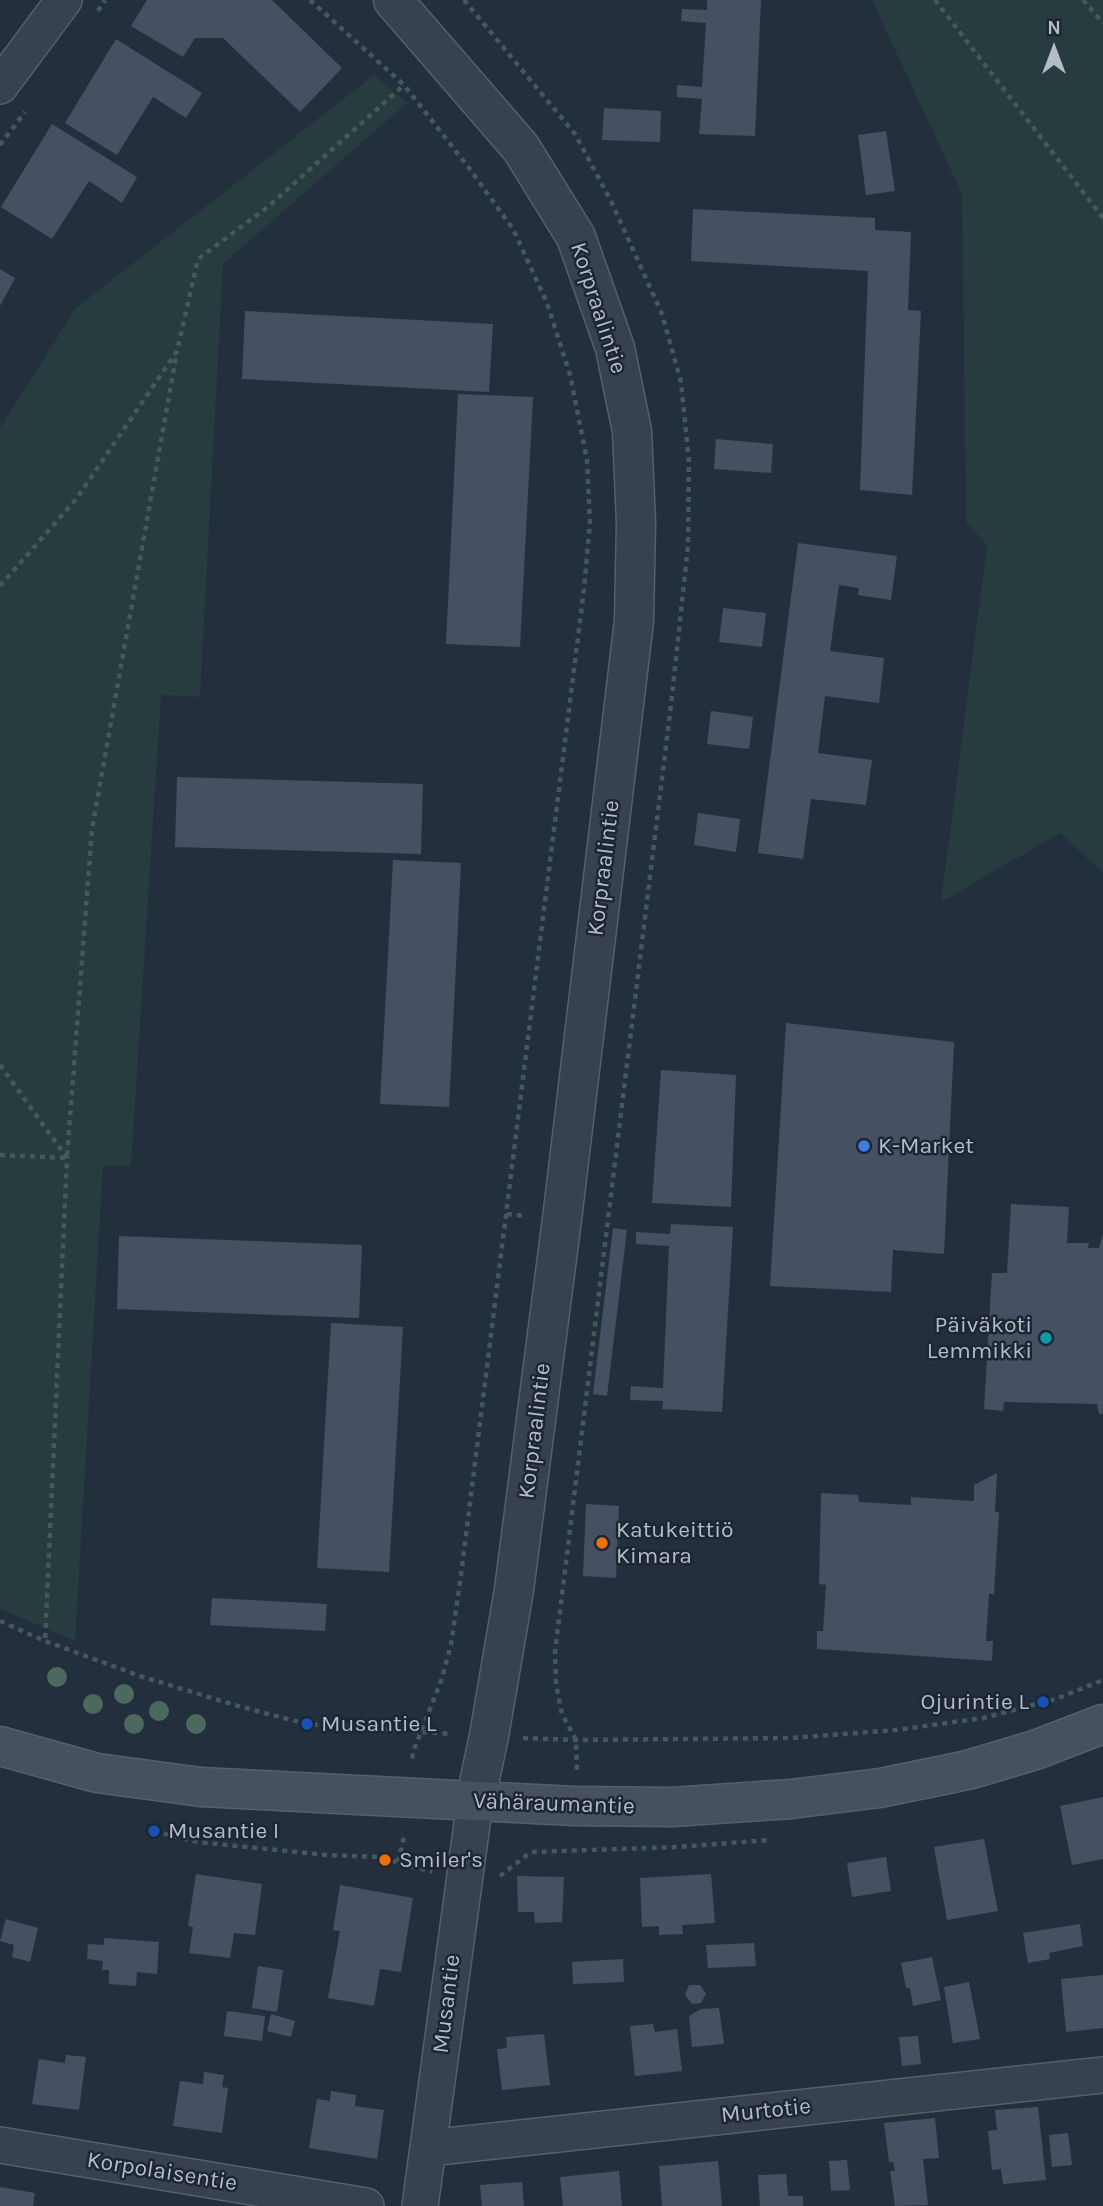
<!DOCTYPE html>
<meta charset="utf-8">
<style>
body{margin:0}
#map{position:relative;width:1103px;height:2206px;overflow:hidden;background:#242f3e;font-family:Karla,sans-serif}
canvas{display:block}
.north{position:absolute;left:1019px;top:14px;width:70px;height:70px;-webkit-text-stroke:5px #1d2633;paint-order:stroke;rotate:0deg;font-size:19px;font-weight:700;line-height:28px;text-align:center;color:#b4bcc9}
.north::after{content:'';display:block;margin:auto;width:24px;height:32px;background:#b4bcc9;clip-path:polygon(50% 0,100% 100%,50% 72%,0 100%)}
</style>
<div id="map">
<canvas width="1103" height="2206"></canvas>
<div class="north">N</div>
</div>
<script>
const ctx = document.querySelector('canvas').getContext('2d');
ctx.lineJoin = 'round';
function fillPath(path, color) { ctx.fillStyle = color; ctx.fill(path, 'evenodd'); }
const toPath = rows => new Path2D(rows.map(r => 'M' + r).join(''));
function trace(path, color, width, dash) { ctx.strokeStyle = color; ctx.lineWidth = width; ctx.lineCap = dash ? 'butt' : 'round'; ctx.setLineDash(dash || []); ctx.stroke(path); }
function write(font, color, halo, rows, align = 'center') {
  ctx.font = font + ' Karla,sans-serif'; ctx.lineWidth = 5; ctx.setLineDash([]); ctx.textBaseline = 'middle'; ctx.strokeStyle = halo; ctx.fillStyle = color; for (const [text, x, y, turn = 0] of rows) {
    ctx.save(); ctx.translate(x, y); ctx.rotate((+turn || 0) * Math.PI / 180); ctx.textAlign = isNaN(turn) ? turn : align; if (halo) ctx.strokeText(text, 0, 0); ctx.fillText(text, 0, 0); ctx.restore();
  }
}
fillPath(toPath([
 [872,0,1103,0,1103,873,1060,833,941,902,987,545,966,522,962,194],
 [374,75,407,103,223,264,200,697,161,695,131,1166,103,1165,75,1641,0,1609,0,428,76,308]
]), '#263c3f');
fillPath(toPath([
 [147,0,272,0,342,68,300,112,223,38,195,38,183,57,131,26],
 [707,0,761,0,755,136,699,134,702,99,677,97,677,85,702,87,706,23,681,21,682,9,707,10],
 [116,39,202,93,186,118,153,97,117,155,65,123],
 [604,108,661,111,660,142,602,140],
 [52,124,137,177,122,203,89,181,52,239,1,207],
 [886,131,895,191,866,195,858,135],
 [693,209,875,218,875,230,911,232,908,310,921,311,912,495,860,490,868,271,691,261],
 [0,269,15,278,0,306],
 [245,311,493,324,489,392,242,379],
 [458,394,533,397,520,647,446,644],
 [716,439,773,444,771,473,714,469],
 [798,543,897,556,891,600,858,595,859,588,839,585,830,651,884,658,879,703,825,696,818,753,872,760,866,805,811,799,803,859,758,853],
 [723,608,766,613,762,647,719,642],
 [711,711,753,717,749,749,707,744],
 [177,777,423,784,421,854,175,847],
 [698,813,740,819,736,852,694,845],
 [393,860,461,863,449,1107,380,1104],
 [786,1023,954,1042,944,1254,893,1250,891,1292,770,1286],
 [661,1070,736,1075,731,1207,652,1203],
 [1011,1204,1069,1207,1067,1243,1089,1243,1088,1248,1099,1248,1103,1234,1103,1414,1099,1414,1097,1404,1004,1402,1003,1411,984,1409,992,1273,1007,1273],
 [671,1224,733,1227,722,1412,662,1409,663,1401,630,1400,631,1386,663,1388,669,1246,636,1244,636,1232,670,1234],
 [613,1228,627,1230,607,1396,593,1394],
 [119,1236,362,1245,359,1318,117,1309],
 [331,1323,403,1327,389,1572,317,1568],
 [997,1473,995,1512,999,1512,994,1594,989,1594,986,1641,993,1641,992,1661,817,1649,817,1631,823,1631,826,1585,819,1584,821,1493,858,1495,859,1502,911,1505,911,1497,974,1501,974,1485],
 [586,1504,619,1506,616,1578,583,1576],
 [212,1598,327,1604,325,1631,210,1625],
 [1103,1797,1103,1859,1072,1865,1060,1806],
 [984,1839,998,1911,947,1920,934,1847],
 [886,1857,891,1891,852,1897,847,1863],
 [196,1874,262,1884,255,1935,234,1933,230,1958,189,1953,193,1927,188,1926],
 [711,1874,715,1923,682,1925,683,1934,659,1935,659,1926,642,1927,640,1878],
 [517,1876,564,1877,562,1922,535,1923,534,1912,518,1912],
 [340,1885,413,1898,401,1972,380,1969,374,2006,328,1998,340,1931,333,1930],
 [6,1919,38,1928,30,1962,12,1957,14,1945,0,1941],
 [1080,1924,1083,1946,1049,1953,1050,1959,1028,1963,1023,1933],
 [104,1938,159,1942,157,1974,137,1972,136,1986,109,1984,109,1970,102,1970,103,1961,87,1959,88,1944,104,1945],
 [754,1943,756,1966,708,1968,706,1945],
 [932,1957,941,2000,913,2006,910,1988,906,1988,901,1963],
 [623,1959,624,1982,573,1984,572,1962],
 [258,1966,283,1970,277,2012,252,2008],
 [1103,1975,1103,2028,1066,2032,1061,1979],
 [969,1982,980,2039,953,2043,944,1987],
 [689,1985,700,1985,706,1994,701,2003,692,2004,685,1995],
 [719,2008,724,2044,692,2047,689,2016,701,2009],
 [227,2011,265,2016,262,2041,224,2036],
 [271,2014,295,2021,291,2037,267,2031],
 [653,2024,655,2032,677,2029,682,2071,635,2076,630,2026],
 [544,2034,550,2085,502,2090,497,2049,507,2048,506,2037],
 [918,2036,921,2064,902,2066,899,2037],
 [66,2055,86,2057,79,2110,32,2104,39,2059,65,2063],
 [204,2072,224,2075,222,2087,228,2088,222,2133,173,2126,180,2081,203,2084],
 [331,2091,356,2095,355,2106,384,2110,377,2159,309,2148,317,2099,330,2101],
 [1038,2107,1046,2180,1003,2184,1001,2169,992,2170,988,2131,997,2130,995,2110],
 [935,2118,939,2158,923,2159,928,2205,895,2206,890,2171,895,2171,893,2162,889,2162,884,2123],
 [1068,2133,1072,2165,1052,2167,1049,2135],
 [847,2160,850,2190,831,2191,829,2161],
 [718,2161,722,2206,662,2206,659,2166],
 [619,2171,622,2206,563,2206,560,2177],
 [786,2174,788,2196,803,2196,803,2206,760,2206,758,2175],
 [522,2182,524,2206,482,2206,480,2185],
 [0,2187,35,2193,33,2206,0,2206]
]), '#455162');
const minor = toPath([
 [0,86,64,0],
 [0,2145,366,2206],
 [429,2148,1103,2075],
 [420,2206,475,1802]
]);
const tertiary = toPath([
 [393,0,521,148,576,237,615,348,632,431,636,523,634,621,562,1219,514,1590,489,1736,475,1802]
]);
const secondary = toPath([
 [0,1746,97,1773,201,1787,574,1806,672,1807,791,1799,880,1788,968,1770,1035,1750,1103,1724]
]);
trace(minor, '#565f6c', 38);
trace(tertiary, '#565f6c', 41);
trace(secondary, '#565f6c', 41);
trace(toPath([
 [310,0,404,85,469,168,513,229,547,303,570,375,587,460,590,523,584,589,461,1575,451,1645,441,1681,413,1752,412,1761],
 [464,0,575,134,611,201,662,314,681,382,689,462,688,546,671,705,555,1652,556,1685,562,1714,576,1740,577,1772],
 [935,0,1103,218],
 [1083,0,1103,23],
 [98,11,105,0],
 [0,145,25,112],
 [0,586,77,498,177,351,198,259,269,206,404,85],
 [0,1065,67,1158,45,1641],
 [0,1155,67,1158,92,829,177,351],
 [507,1214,526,1216],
 [0,1621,45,1641,140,1676,238,1706,307,1724,452,1734],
 [523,1738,576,1740,791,1738,896,1730,983,1718,1056,1699,1103,1680],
 [154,1831,198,1842,326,1855,379,1857,432,1872],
 [398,1862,405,1833],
 [500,1876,531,1852,678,1847,769,1840]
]), '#44595c', 4.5, [5, 5]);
trace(minor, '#38414e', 35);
trace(tertiary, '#38414e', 38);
trace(secondary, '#465061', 38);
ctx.fillStyle = '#4b6a5d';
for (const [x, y] of [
 [57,1677],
 [124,1694],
 [93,1704],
 [159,1711],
 [134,1724],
 [196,1724]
]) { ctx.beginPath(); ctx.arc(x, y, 10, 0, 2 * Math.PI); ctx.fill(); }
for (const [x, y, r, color] of [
 [864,1146,7,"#3f7fe0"],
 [1046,1338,7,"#0f9aa8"],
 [602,1543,7,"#e8710a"],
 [1043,1702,7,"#1a4fb4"],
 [307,1724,7,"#1a4fb4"],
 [154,1831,7,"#1a4fb4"],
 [385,1860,7,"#e8710a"]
]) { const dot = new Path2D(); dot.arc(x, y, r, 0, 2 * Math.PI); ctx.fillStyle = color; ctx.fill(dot); trace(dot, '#1d2633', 2.5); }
write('23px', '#b4bcc9', '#1d2633', [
 ["Korpraalintie",598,308,72],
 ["Korpraalintie",604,868,-83],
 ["Korpraalintie",535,1431,-83],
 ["Vähäraumantie",554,1804,2],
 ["Musantie",447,2004,-83],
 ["Murtotie",766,2111,-6],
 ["Korpolaisentie",162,2172,9]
]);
write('23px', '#b4bcc9', '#1d2633', [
 ["K-Market",878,1146],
 ["Päiväkoti",1032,1325,"right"],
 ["Lemmikki",1032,1351,"right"],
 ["Katukeittiö",616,1530],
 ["Kimara",616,1556],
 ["Ojurintie L",1029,1702,"right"],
 ["Musantie L",321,1724],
 ["Musantie I",168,1831],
 ["Smiler's",399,1860]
], 'left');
</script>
